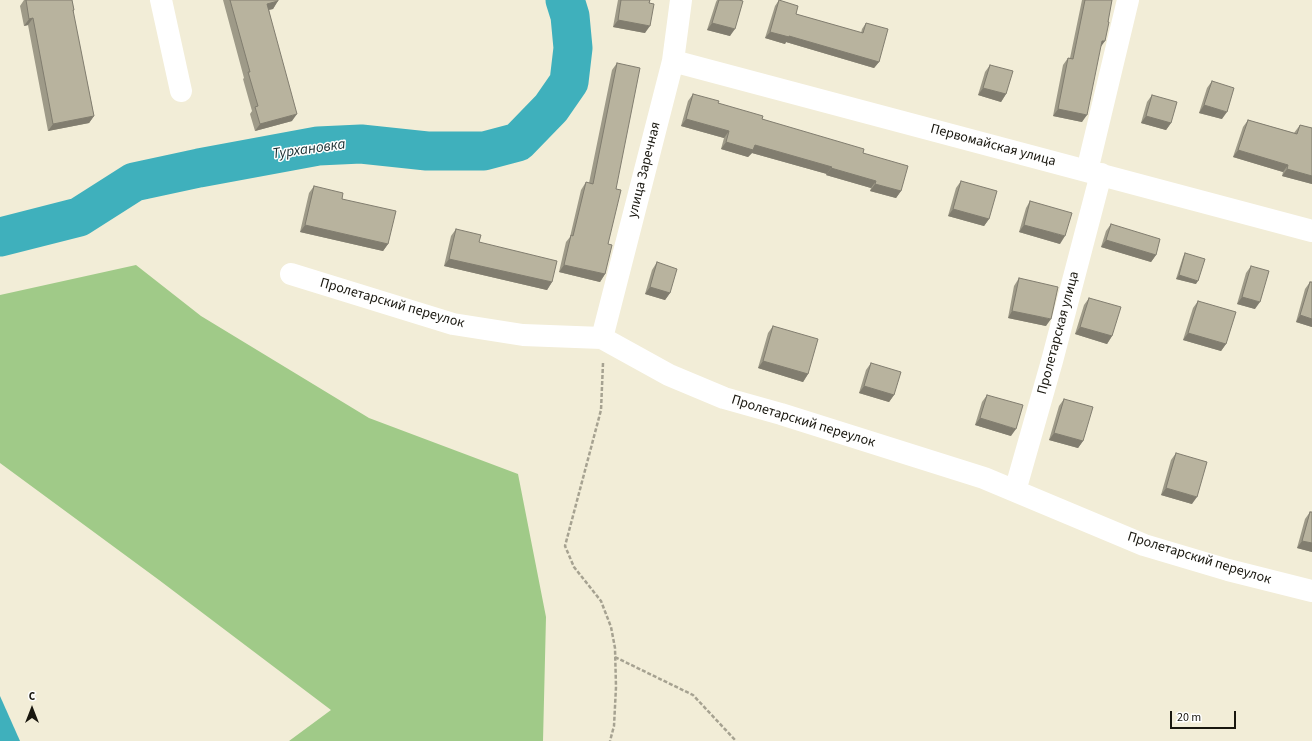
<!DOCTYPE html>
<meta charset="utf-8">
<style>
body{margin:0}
#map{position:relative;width:1312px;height:741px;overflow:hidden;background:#f2edd7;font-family:"Source Sans 3",sans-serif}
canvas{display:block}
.north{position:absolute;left:12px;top:689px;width:40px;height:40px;-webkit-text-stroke:3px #fff;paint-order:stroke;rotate:0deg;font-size:11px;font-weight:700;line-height:16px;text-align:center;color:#19170f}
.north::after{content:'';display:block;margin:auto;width:14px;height:18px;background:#19170f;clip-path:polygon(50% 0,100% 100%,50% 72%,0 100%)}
.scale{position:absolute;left:1170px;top:711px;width:66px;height:18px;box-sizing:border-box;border:2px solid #19170f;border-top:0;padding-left:5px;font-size:12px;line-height:14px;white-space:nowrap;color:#19170f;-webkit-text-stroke:3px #fff;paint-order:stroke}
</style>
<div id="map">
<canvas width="1312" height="741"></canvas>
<div class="north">С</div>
<div class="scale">20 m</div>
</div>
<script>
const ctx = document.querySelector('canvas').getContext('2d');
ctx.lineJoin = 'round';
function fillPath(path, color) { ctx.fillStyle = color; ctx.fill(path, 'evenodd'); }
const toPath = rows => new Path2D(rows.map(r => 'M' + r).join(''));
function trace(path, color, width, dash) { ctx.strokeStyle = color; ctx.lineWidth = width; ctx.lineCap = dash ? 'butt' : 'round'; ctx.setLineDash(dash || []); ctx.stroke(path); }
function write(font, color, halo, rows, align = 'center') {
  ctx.font = font + ' "Source Sans 3",sans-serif'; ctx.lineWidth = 3; ctx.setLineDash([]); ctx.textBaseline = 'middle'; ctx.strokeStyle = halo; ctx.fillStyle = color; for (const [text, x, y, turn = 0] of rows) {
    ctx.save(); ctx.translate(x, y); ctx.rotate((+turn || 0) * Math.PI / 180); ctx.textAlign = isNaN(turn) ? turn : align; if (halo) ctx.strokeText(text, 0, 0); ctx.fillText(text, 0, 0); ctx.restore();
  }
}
fillPath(toPath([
 [136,265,201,316,369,418,518,474,546,617,543,741,289,741,331,710,159,580,0,463,0,295]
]), '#a0ca88');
fillPath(toPath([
 [0,696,20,741,0,741]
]), '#3fb0bc');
trace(toPath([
 [0,237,79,217,134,182,199,168,318,146,361,144,427,151,484,151,518,142,551,108,569,82,573,48,570,16,565,0]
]), '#3fb0bc', 39);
trace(toPath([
 [603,363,601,410,565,546,574,567,601,601,611,627,615,648,616,687,614,726,610,741],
 [615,657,693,695,736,741]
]), '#a6a291', 2.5, [4, 2]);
trace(toPath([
 [161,0,181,91],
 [673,61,1312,231],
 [1087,171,1128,0],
 [291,274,453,324,523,335,602,338,669,375,724,398,781,414,984,478,1144,545,1228,570,1312,591],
 [602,338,673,61,681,0],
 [1015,491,1052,361,1101,174]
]), '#fff', 22);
fillPath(toPath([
 [24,0,72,0,74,10,73,12,94,116,89,123,48,131,28,25,24,26,20,6],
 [223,0,278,0,273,9,269,10,292,121,255,131,250,114,252,111,243,79,244,78],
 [618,0,650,0,645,33,613,27],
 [717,0,739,0,730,36,707,30,716,2],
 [779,0,796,14,861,33,862,29,866,23,879,62,874,68,786,42,785,44,765,38,775,6],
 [1082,0,1112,0,1082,122,1053,116,1063,65,1068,58,1070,58],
 [617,63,616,189,608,244,605,274,600,282,559,272,566,242,570,237,581,190,586,182,589,183,612,70],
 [990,65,1006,94,1001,102,978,95,985,72],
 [1212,81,1222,119,1199,113,1207,88],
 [693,94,762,119,863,153,901,191,896,198,870,191,871,188,826,175,827,174,752,153,748,157,721,149,724,138,681,126,688,101],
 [1152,95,1171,123,1166,130,1141,123,1147,102],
 [1248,120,1294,133,1300,125,1312,128,1312,184,1282,176,1283,172,1233,157,1243,127],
 [961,181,989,219,984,226,948,216,956,188],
 [314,186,388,244,383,251,300,232,309,193],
 [1030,201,1060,244,1019,232,1026,208],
 [1111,224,1156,255,1151,262,1101,247,1106,231],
 [456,229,479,242,552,282,547,290,444,266,451,236],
 [1185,253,1196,284,1176,279,1183,257],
 [657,262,670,293,665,300,645,294,652,270],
 [1251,266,1255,309,1237,304,1246,273],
 [1019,278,1046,326,1008,318,1014,286],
 [1310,282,1312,327,1296,322,1305,289],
 [1089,298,1112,336,1107,344,1075,334,1084,305],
 [1198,301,1226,344,1221,351,1183,340,1193,308],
 [773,326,808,374,803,382,758,368,768,333],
 [871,363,894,395,889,402,859,393,866,370],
 [987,395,1011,436,975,425,982,402],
 [1064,399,1083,441,1078,448,1049,440,1059,406],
 [1176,453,1192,504,1161,495,1171,460],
 [1310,512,1312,552,1297,548,1305,519]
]), '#9e9a88');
fillPath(toPath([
 [278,1,273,9,262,11,267,4],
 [33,18,28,25,24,26,29,19],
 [618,20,650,26,645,33,613,27],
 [712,23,735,29,730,36,707,30],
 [770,32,789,36,879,62,874,68,786,42,785,44,765,38],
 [1102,41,1105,41,1100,48],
 [983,88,1006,94,1001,102,978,95],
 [1204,105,1227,112,1222,119,1199,113],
 [1058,109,1087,115,1082,122,1053,116],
 [297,114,292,121,255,131,260,124],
 [94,116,89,123,48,131,53,124],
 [1146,116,1171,123,1166,130,1141,123],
 [686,119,729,131,724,138,681,126],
 [726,142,755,145,832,167,827,174,752,153,748,157,721,149],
 [1238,150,1288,165,1283,172,1233,157],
 [831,168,876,181,871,188,826,175],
 [1287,169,1312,176,1312,184,1282,176],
 [875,184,901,191,896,198,870,191],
 [953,209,989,219,984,226,948,216],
 [305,225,388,244,383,251,300,232],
 [1024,225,1065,236,1060,244,1019,232],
 [1106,240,1156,255,1151,262,1101,247],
 [449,259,552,282,547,290,444,266],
 [564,265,605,274,600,282,559,272],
 [1179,275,1198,281,1196,284,1176,279],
 [650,287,670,293,665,300,645,294],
 [1242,297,1260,302,1255,309,1237,304],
 [1012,311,1051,319,1046,326,1008,318],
 [1300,315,1312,319,1312,327,1296,322],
 [1080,327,1112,336,1107,344,1075,334],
 [1188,333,1226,344,1221,351,1183,340],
 [763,361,808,374,803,382,758,368],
 [864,386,894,395,889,402,859,393],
 [980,418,1016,429,1011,436,975,425],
 [1054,433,1083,441,1078,448,1049,440],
 [1166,488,1197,497,1192,504,1161,495],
 [1302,541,1312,543,1312,552,1297,548]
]), '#817d6f');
const building = toPath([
 [26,0,72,0,74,10,73,10,94,116,53,124,33,18,29,19,26,0],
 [230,0,278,0,278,1,267,4,297,114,260,124,255,107,258,106,248,72,250,72,230,0],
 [621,0,650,0,649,3,654,4,650,26,618,20,621,0],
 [719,0,739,0,743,1,735,29,712,23,719,0],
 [779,0,798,6,796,14,863,33,866,23,888,29,879,62,789,36,789,37,770,32,779,0],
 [1085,0,1112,0,1108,22,1109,22,1105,41,1102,41,1087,115,1058,109,1068,58,1073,59,1085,0],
 [617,63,640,68,616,189,621,190,608,244,612,245,605,274,564,265,571,235,573,236,586,182,593,184,617,63],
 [990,65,1013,71,1006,94,983,88,990,65],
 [1212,81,1234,88,1227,112,1204,105,1212,81],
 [693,94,719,101,718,103,763,116,762,119,864,149,863,153,908,166,901,191,875,184,876,181,831,168,832,167,755,145,753,150,726,142,729,131,686,119,693,94],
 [1152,95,1177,102,1171,123,1146,116,1152,95],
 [1248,120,1297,134,1300,125,1312,128,1312,176,1287,169,1288,165,1238,150,1248,120],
 [961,181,997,191,989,219,953,209,961,181],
 [314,186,343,193,342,199,396,211,388,244,305,225,314,186],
 [1030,201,1072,213,1065,236,1024,225,1030,201],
 [1111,224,1160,239,1156,255,1106,240,1111,224],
 [456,229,481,235,479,242,557,261,552,282,449,259,456,229],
 [1185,253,1205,259,1198,281,1179,275,1185,253],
 [657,262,677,269,670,293,650,287,657,262],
 [1251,266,1269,271,1260,302,1242,297,1251,266],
 [1019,278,1058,287,1051,319,1012,311,1019,278],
 [1310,282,1312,282,1312,319,1300,315,1310,282],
 [1089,298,1121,307,1112,336,1080,327,1089,298],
 [1198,301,1236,312,1226,344,1188,333,1198,301],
 [773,326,818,339,808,374,763,361,773,326],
 [871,363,901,372,894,395,864,386,871,363],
 [987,395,1023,405,1016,429,980,418,987,395],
 [1064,399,1093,407,1083,441,1054,433,1064,399],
 [1176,453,1207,462,1197,497,1166,488,1176,453],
 [1310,512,1312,512,1312,543,1302,541,1310,512]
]);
fillPath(building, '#b8b39e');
trace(building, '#817d6f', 1);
write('14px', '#19170f', '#fff', [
 ["Первомайская улица",993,146,15],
 ["улица Заречная",645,170,-76],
 ["Пролетарский переулок",392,304,16],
 ["Пролетарская улица",1059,333,-75],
 ["Пролетарский переулок",803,422,17],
 ["Пролетарский переулок",1199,559,17]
]);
write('italic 15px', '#192d2f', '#fff', [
 ["Турхановка",309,150,-8]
]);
</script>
